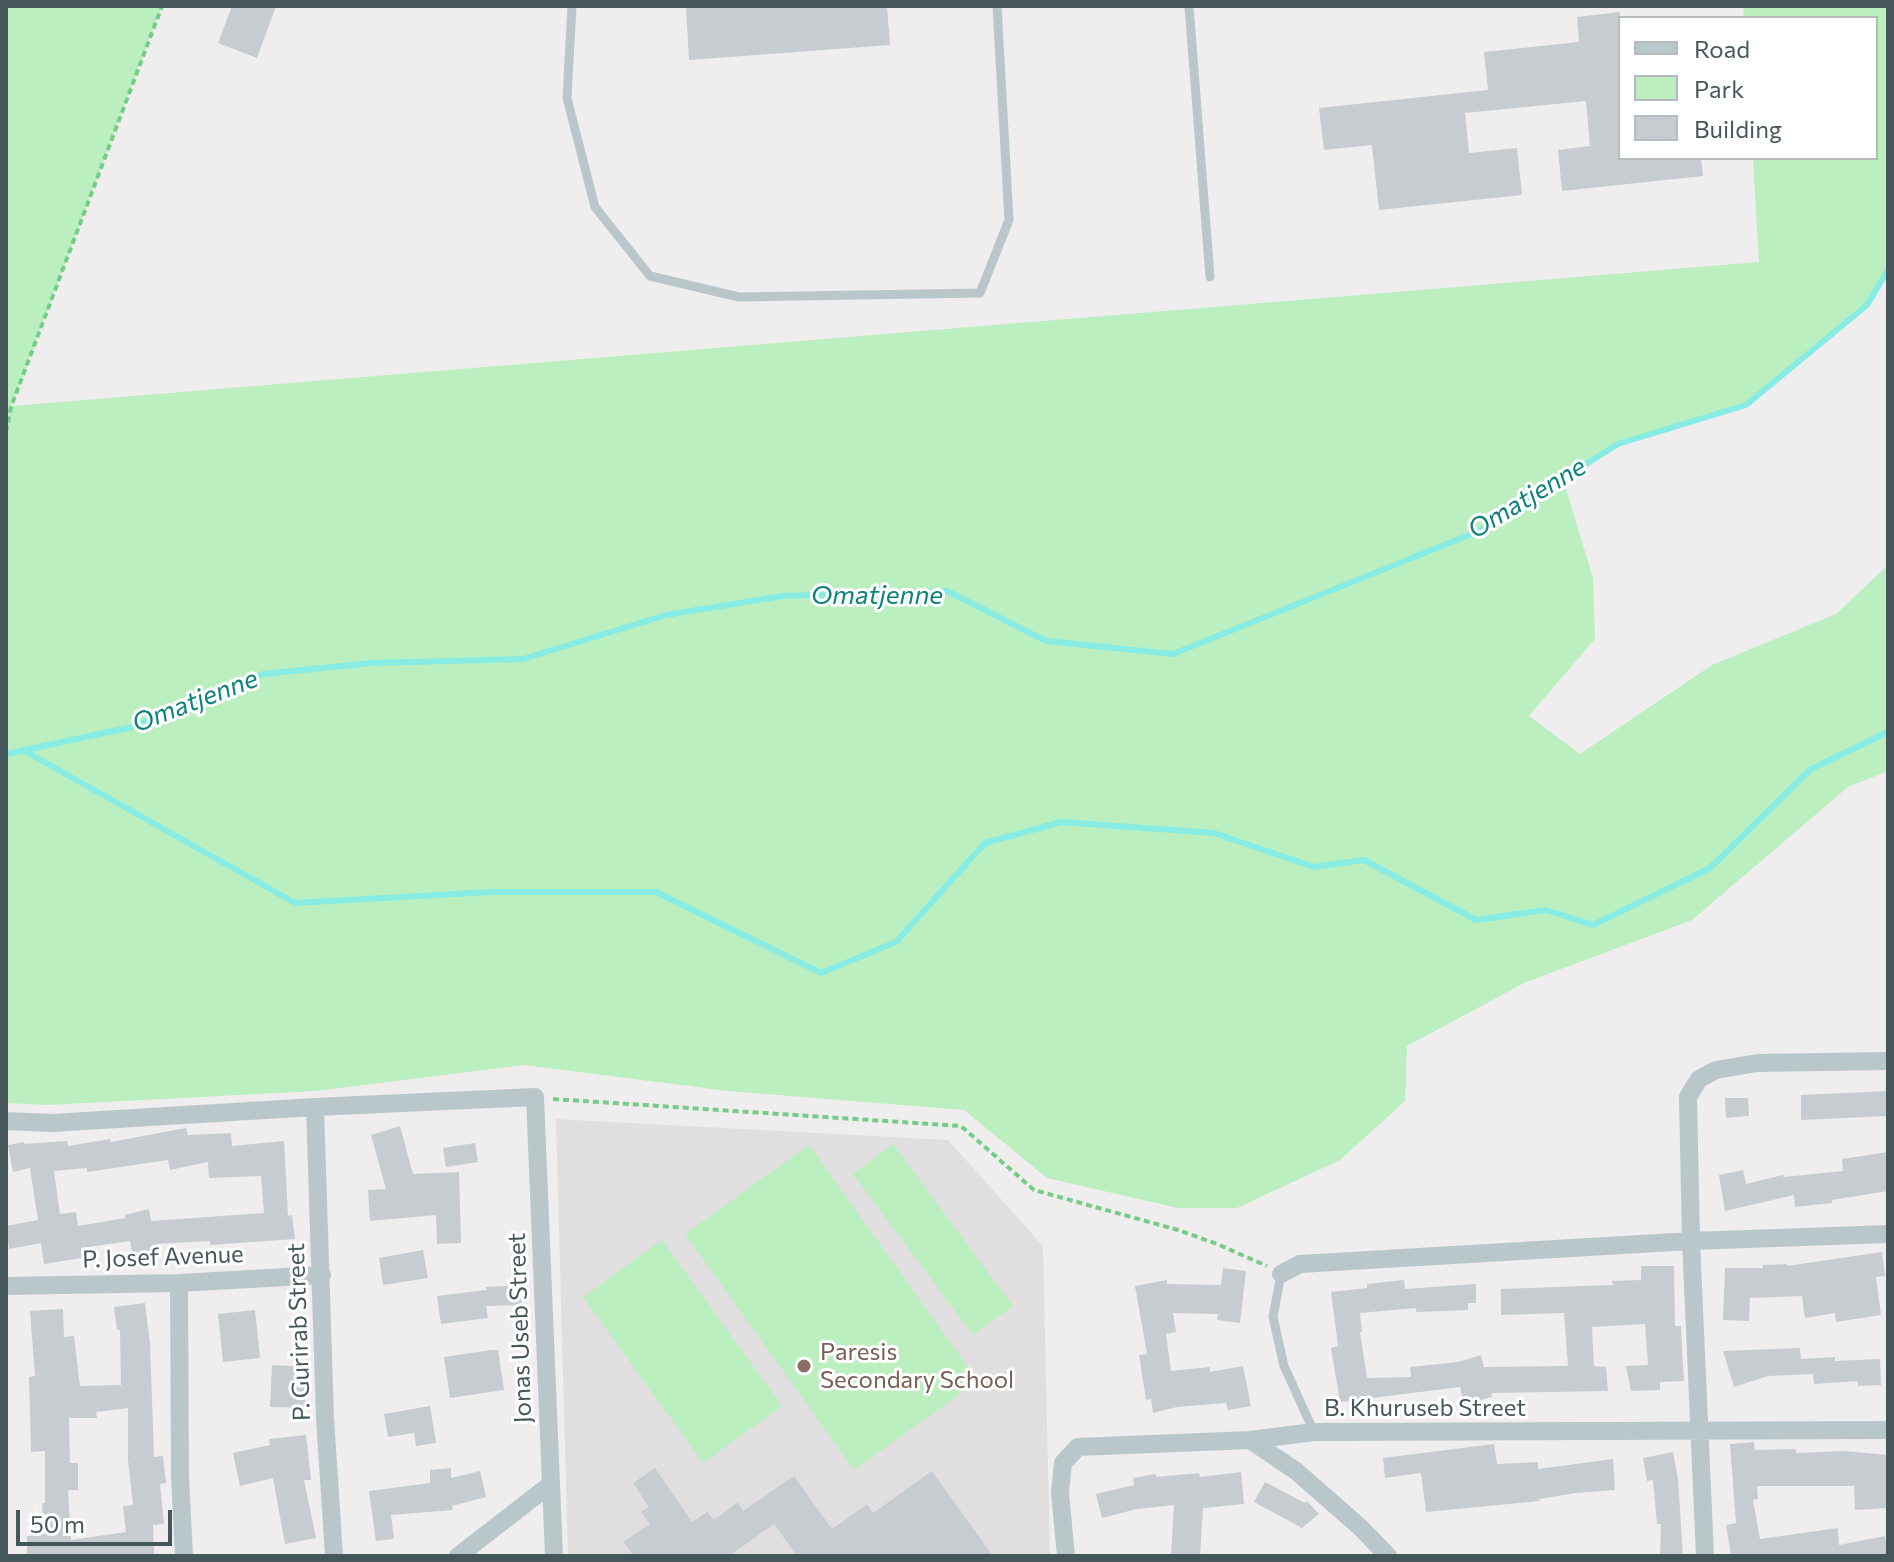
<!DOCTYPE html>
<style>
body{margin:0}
#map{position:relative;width:1894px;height:1562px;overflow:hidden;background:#f0edee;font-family:Commissioner,sans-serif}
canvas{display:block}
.frame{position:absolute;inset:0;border:8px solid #46575b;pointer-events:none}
.legend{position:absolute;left:1618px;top:16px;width:260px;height:144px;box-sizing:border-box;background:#fff;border:2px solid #b5bcbd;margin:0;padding:10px 14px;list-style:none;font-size:24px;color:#46575b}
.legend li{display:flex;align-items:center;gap:16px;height:40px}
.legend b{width:40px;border:2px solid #b5bcbd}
.scale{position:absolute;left:16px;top:1510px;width:156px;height:36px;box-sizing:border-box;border:4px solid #46575b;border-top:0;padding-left:10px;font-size:24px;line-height:28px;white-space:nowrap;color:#46575b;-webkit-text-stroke:6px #fff;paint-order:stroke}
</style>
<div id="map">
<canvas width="1894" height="1562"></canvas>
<div class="frame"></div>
<ul class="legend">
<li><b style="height:10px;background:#b9c7cb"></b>Road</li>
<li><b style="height:22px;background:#bbefc0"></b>Park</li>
<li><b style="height:22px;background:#c7ccd0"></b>Building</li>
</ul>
<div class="scale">50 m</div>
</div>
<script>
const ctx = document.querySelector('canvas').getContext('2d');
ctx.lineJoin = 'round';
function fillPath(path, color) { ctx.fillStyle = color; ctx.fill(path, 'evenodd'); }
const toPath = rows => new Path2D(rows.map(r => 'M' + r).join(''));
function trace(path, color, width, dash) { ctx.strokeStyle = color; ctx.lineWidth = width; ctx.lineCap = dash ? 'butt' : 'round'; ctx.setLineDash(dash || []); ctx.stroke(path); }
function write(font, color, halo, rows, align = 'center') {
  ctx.font = font + ' Commissioner,sans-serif'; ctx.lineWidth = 6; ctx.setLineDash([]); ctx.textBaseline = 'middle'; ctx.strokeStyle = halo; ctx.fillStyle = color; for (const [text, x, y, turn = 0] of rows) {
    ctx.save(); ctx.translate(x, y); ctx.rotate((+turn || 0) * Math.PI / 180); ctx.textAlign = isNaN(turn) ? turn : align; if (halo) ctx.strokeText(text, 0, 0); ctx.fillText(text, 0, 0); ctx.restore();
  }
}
fillPath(toPath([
 [556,1119,948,1140,1043,1246,1050,1556,568,1556]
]), '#e1dee0');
fillPath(toPath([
 [6,6,162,6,12,406,1759,262,1753,158,1876,158,1876,18,1744,18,1743,6,1888,6,1888,270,1867,305,1746,405,1618,444,1563,479,1593,578,1595,639,1529,716,1580,754,1712,665,1836,614,1888,565,1888,771,1848,787,1692,920,1526,982,1407,1046,1405,1101,1340,1160,1237,1208,1178,1208,1047,1178,964,1110,728,1091,524,1065,316,1091,48,1105,6,1103],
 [893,1144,1013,1306,973,1335,853,1174],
 [809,1145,978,1381,854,1470,685,1234],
 [662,1240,782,1406,703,1463,583,1297]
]), '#bbefc0');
trace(toPath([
 [23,750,295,903,490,892,656,892,821,973,896,942,985,843,1061,822,1214,833,1314,867,1364,860,1476,920,1546,910,1593,925,1710,868,1811,769,1888,732],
 [6,754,132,727,263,674,372,663,523,659,666,615,782,596,947,591,1046,641,1173,654,1479,531,1618,444,1746,405,1867,305,1888,270]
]), '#87ece4', 6);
fillPath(toPath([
 [232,6,276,6,257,58,218,43],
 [686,6,887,6,890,45,689,60],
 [1620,12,1620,158,1701,158,1703,176,1562,191,1558,150,1590,146,1586,101,1465,113,1469,153,1517,148,1522,195,1379,210,1372,145,1324,150,1319,108,1488,90,1484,52,1579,42,1577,17],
 [1888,1091,1888,1116,1801,1120,1801,1095],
 [1725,1098,1748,1098,1749,1116,1726,1118],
 [400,1126,413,1174,459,1172,461,1243,437,1244,436,1215,370,1221,368,1190,386,1189,371,1135],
 [186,1128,188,1135,231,1133,232,1146,284,1141,288,1216,292,1215,295,1239,210,1245,210,1241,156,1244,158,1251,133,1256,130,1241,81,1248,82,1258,44,1264,41,1243,9,1249,6,1226,38,1220,30,1168,13,1172,8,1145,24,1142,24,1144,67,1141,68,1146,110,1139,111,1142],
 [168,1160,170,1170,208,1162,209,1178,261,1176,264,1213,151,1221,149,1209,125,1215,125,1218,78,1226,76,1212,60,1214,54,1171,87,1168,87,1172],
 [475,1143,478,1162,446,1167,443,1148],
 [1888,1152,1888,1191,1832,1200,1832,1203,1795,1207,1794,1195,1725,1211,1719,1175,1743,1170,1746,1184,1783,1175,1784,1177,1843,1171,1842,1159],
 [423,1250,428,1278,383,1285,379,1258],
 [1882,1252,1885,1276,1876,1277,1881,1315,1836,1322,1835,1313,1805,1318,1802,1296,1750,1298,1749,1321,1723,1320,1725,1268,1763,1268,1763,1265,1787,1264,1787,1266],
 [1641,1266,1674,1266,1675,1326,1681,1326,1684,1381,1660,1382,1660,1390,1631,1391,1626,1366,1648,1365,1645,1324,1592,1327,1594,1366,1606,1367,1608,1391,1491,1393,1492,1397,1464,1404,1460,1387,1340,1402,1331,1348,1338,1346,1331,1292,1367,1288,1367,1284,1404,1280,1405,1289,1476,1284,1476,1303,1468,1303,1468,1310,1416,1312,1416,1308,1360,1313,1362,1332,1360,1332,1367,1378,1411,1377,1410,1367,1458,1362,1481,1355,1484,1367,1568,1366,1564,1313,1501,1315,1501,1289,1613,1285,1612,1281,1641,1280],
 [1223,1268,1246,1271,1240,1323,1217,1320,1218,1314,1173,1313,1176,1332,1166,1334,1171,1371,1210,1367,1210,1372,1243,1366,1251,1406,1228,1410,1226,1403,1177,1407,1153,1413,1151,1399,1146,1400,1139,1355,1147,1354,1135,1286,1167,1280,1167,1284,1221,1285],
 [521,1285,522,1305,486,1306,488,1318,441,1324,437,1296,486,1290,486,1287],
 [145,1303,150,1343,154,1457,163,1456,166,1483,160,1484,164,1524,153,1525,154,1556,27,1556,27,1536,44,1534,42,1503,45,1503,45,1451,31,1452,29,1377,35,1376,30,1311,63,1309,64,1337,74,1336,80,1386,121,1385,120,1330,117,1330,114,1307],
 [128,1408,128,1460,133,1505,123,1506,126,1532,71,1540,68,1490,78,1490,78,1463,70,1463,69,1418,97,1418,96,1412],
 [255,1310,260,1358,223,1362,218,1314],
 [1800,1348,1801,1359,1835,1357,1835,1361,1880,1359,1881,1385,1858,1386,1858,1381,1814,1384,1813,1374,1768,1376,1734,1387,1723,1351],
 [491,1350,498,1350,504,1390,450,1398,444,1357],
 [272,1365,307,1367,305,1408,270,1407],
 [430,1406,436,1443,416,1446,414,1433,388,1437,384,1414],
 [306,1435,311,1480,304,1480,316,1538,285,1544,273,1478,240,1486,233,1453,270,1445,269,1439],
 [1754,1442,1755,1450,1796,1449,1796,1453,1844,1451,1888,1455,1888,1508,1855,1510,1854,1486,1757,1486,1758,1499,1753,1500,1760,1539,1838,1528,1839,1545,1885,1536,1888,1556,1731,1556,1726,1525,1736,1523,1730,1444],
 [1494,1444,1497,1464,1538,1462,1538,1469,1613,1459,1615,1490,1576,1493,1539,1499,1540,1501,1426,1512,1421,1473,1385,1478,1383,1458],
 [1673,1452,1678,1479,1683,1556,1660,1556,1661,1524,1657,1524,1653,1480,1647,1481,1643,1458],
 [451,1468,451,1478,480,1471,486,1497,452,1506,453,1510,391,1515,394,1539,376,1541,369,1491,430,1483,430,1470],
 [655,1468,692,1522,707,1512,714,1520,738,1502,743,1511,794,1476,832,1529,867,1504,873,1513,932,1471,993,1556,797,1556,774,1524,729,1556,634,1556,623,1542,650,1524,641,1512,649,1507,633,1483],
 [1241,1472,1244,1504,1203,1508,1200,1556,1171,1556,1174,1505,1137,1509,1102,1518,1096,1494,1134,1485,1133,1478,1156,1474,1156,1477,1199,1473,1200,1477],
 [1265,1482,1305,1503,1307,1501,1319,1514,1302,1528,1254,1502]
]), '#c7ccd0');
trace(toPath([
 [6,432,11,407,162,6],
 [553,1099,961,1126,1034,1190,1178,1230,1217,1244,1267,1266]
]), '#73cd87', 4, [6, 4]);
trace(toPath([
 [572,6,567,98,595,207,650,276,739,297,980,293,1009,220,997,6],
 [1189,6,1210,277],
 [1281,1274,1273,1317,1284,1366,1314,1432]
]), '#b9c7cb', 9);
trace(toPath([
 [315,1107,325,1418,334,1556],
 [6,1121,52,1123,315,1107,535,1097,554,1556],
 [1281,1274,1300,1264,1691,1241,1888,1234],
 [179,1283,180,1477,184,1556],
 [6,1286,179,1283,322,1275],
 [1250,1440,1296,1471,1361,1528,1388,1556],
 [458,1556,551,1484],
 [1066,1556,1060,1493,1063,1463,1078,1447,1250,1440,1314,1432,1888,1430],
 [1705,1556,1691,1241,1688,1097,1699,1079,1716,1070,1757,1063,1888,1061]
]), '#b9c7cb', 18);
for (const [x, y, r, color] of [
 [804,1366,8,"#8d6e63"]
]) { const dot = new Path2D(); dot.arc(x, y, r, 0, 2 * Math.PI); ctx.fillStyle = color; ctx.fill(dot); trace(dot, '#fff', 3); }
write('24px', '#46575b', '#fff', [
 ["P. Josef Avenue",163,1257,-2],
 ["Jonas Useb Street",520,1328,-92],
 ["P. Gurirab Street",299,1332,-92],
 ["B. Khuruseb Street",1425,1408]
]);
write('24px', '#785e54', '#fff', [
 ["Paresis",820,1352],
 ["Secondary School",820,1380]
], 'left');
write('italic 26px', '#0c827a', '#fff', [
 ["Omatjenne",1527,498,-31],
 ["Omatjenne",877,595],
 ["Omatjenne",195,701,-21]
]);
</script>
